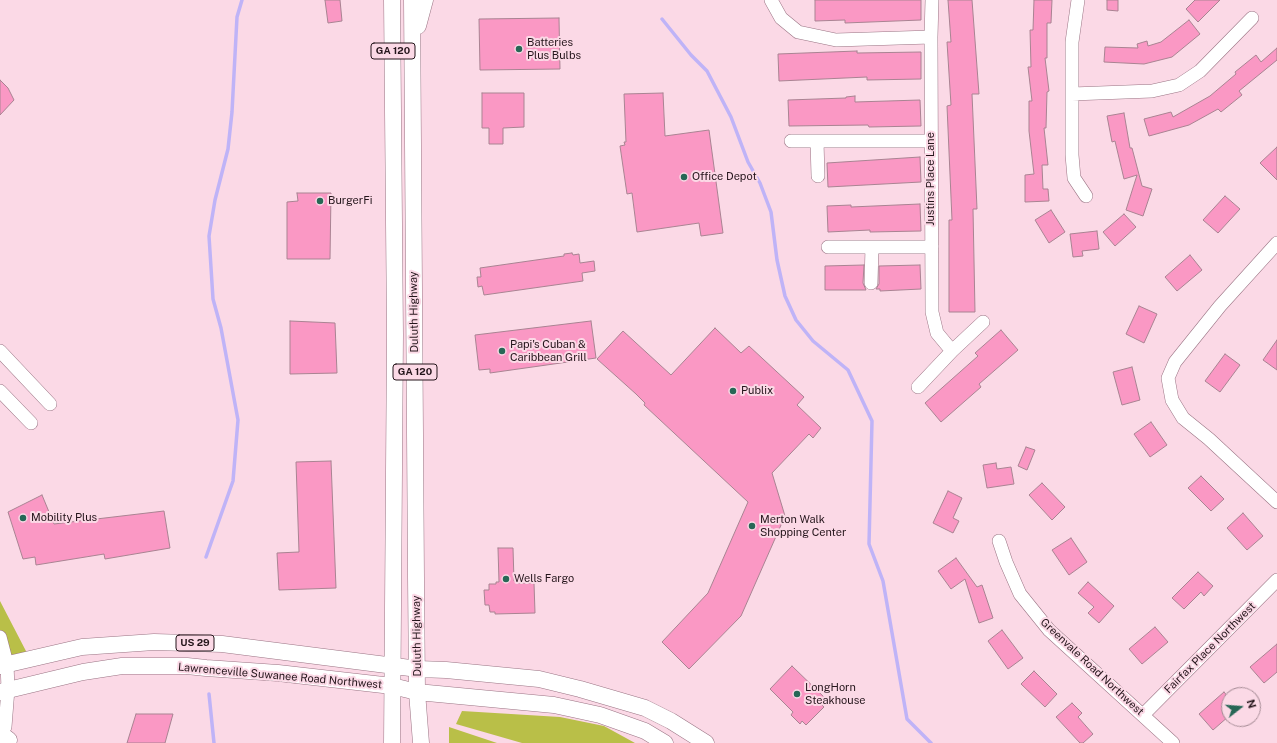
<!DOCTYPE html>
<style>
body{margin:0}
#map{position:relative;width:1277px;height:743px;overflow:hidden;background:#fbd9e6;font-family:"Public Sans",sans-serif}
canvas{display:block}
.north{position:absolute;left:1221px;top:687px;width:40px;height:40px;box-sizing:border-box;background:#fbd9e6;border:1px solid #a58b95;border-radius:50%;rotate:73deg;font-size:11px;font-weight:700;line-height:16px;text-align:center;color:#24151b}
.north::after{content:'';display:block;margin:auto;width:14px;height:18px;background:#276756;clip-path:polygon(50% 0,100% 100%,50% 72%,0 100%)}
</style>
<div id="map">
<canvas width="1277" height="743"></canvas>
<div class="north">N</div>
</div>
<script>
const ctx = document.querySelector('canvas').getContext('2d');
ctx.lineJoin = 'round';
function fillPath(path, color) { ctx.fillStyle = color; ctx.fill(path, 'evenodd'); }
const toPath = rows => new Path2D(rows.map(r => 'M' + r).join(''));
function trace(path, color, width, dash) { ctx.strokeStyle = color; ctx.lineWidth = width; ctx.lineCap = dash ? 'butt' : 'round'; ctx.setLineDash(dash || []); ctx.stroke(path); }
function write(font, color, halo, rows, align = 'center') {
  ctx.font = font + ' "Public Sans",sans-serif'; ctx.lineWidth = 4; ctx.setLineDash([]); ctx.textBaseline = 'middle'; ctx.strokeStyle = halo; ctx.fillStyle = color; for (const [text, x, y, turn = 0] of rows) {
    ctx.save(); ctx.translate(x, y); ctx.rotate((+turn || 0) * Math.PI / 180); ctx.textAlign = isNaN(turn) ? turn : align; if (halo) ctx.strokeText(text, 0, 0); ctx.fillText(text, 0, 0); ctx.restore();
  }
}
fillPath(toPath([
 [0,601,27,653,0,667],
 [462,711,560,717,604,726,635,743,522,743,456,724],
 [449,727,497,743,449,743]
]), '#b9bf48');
trace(toPath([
 [662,19,691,55,707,71,731,117,748,162,760,183,771,212,777,260,785,296,796,320,813,341,848,370,872,421,869,544,883,581,907,719,931,743],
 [206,557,233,481,238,420,221,328,213,299,209,236,215,200,228,149,232,112,237,17,242,0],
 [209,694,214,743]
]), '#bfb3f7', 3.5);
const building = toPath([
 [325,0,340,0,342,21,328,23,325,0],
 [815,0,921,0,921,20,845,23,845,20,815,21,815,0],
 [948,0,972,0,979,94,972,94,977,209,973,209,975,312,949,312,949,220,952,220,947,106,951,105,947,42,951,42,948,0],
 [1034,0,1052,0,1051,23,1047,23,1047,58,1045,58,1049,91,1047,92,1046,128,1044,128,1048,165,1042,165,1043,189,1048,189,1049,201,1025,202,1025,175,1034,174,1029,131,1029,101,1032,101,1028,67,1031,67,1030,30,1033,30,1034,0],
 [1107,0,1118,0,1118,11,1107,10,1107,0],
 [1195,0,1220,0,1198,22,1186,9,1195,0],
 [559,18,560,69,480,70,479,19,559,18],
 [1189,20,1200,34,1172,57,1144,64,1104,62,1105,47,1138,48,1137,44,1147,41,1148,46,1161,42,1189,20],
 [1277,48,1277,60,1239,91,1242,95,1221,112,1218,109,1189,125,1149,136,1144,119,1171,112,1173,117,1210,96,1236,74,1235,72,1256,55,1261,62,1277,48],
 [857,51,857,53,921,52,921,79,867,80,867,77,779,81,778,54,857,51],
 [0,80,8,88,14,100,0,115,0,80],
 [482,93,524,93,524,127,503,128,503,144,489,144,489,128,482,128,482,93],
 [663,93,665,136,709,130,723,233,701,236,699,223,637,232,632,193,627,194,620,146,625,145,624,142,626,142,624,94,663,93],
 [855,96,855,102,920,100,921,126,869,127,868,125,789,126,788,100,846,98,846,97,855,96],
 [1124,113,1130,148,1132,148,1142,186,1152,189,1143,216,1126,210,1137,175,1124,179,1115,141,1112,142,1107,116,1124,113],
 [1277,147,1277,180,1260,163,1277,147],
 [920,157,921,182,828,187,827,163,920,157],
 [297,193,331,193,330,259,287,259,287,202,298,201,297,193],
 [1225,196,1240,209,1218,233,1203,220,1225,196],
 [920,204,921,231,870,232,870,230,828,232,827,206,851,205,851,207,920,204],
 [1051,210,1065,232,1049,243,1035,220,1051,210],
 [1124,214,1136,227,1115,246,1103,232,1124,214],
 [1097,231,1099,249,1082,251,1083,256,1073,257,1070,234,1097,231],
 [572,253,573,255,579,254,580,263,594,261,595,271,582,273,583,281,484,295,482,286,478,287,477,277,481,277,480,268,564,256,564,254,572,253],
 [1190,255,1202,270,1177,291,1165,277,1190,255],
 [864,265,863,283,866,290,825,290,825,266,864,265],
 [920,265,921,289,880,291,880,289,876,289,879,284,879,266,920,265],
 [1139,306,1157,314,1144,343,1126,334,1139,306],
 [290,321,335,323,337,373,290,374,290,321],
 [591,321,596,358,490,373,490,369,479,370,475,335,591,321],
 [715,328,741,353,749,346,804,397,797,405,821,428,813,438,809,434,772,473,785,516,741,616,689,669,662,642,708,593,748,502,644,405,645,403,636,394,597,359,623,331,671,375,715,328],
 [1001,330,1018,350,979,384,981,387,941,422,925,403,978,356,975,353,1001,330],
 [1277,340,1277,370,1263,360,1277,340],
 [1225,354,1240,365,1220,392,1205,381,1225,354],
 [1132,367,1140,400,1122,405,1113,372,1132,367],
 [1151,422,1167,445,1150,457,1134,434,1151,422],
 [1026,447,1035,450,1027,470,1018,466,1026,447],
 [331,461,336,588,279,590,277,553,299,552,296,462,331,461],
 [996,463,997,469,1011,467,1014,484,987,488,983,465,996,463],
 [1201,476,1224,499,1211,511,1188,488,1201,476],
 [1042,483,1065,507,1052,520,1029,495,1042,483],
 [948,491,962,498,953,518,959,521,953,533,933,523,948,491],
 [42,495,54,524,164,511,170,548,105,559,104,554,36,565,35,557,23,559,8,512,42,495],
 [1243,513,1263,536,1247,550,1227,528,1243,513],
 [1071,538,1087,562,1069,575,1052,550,1071,538],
 [498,548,513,548,514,581,516,581,516,583,534,583,535,613,495,614,495,612,490,612,489,605,485,605,484,590,489,590,489,584,496,584,496,582,499,582,498,548],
 [956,558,977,587,982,585,993,618,979,623,965,579,951,589,938,571,956,558],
 [1198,572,1213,586,1204,596,1201,592,1184,609,1172,598,1198,572],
 [1088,582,1114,606,1099,623,1088,613,1094,607,1078,593,1088,582],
 [1155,627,1168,642,1142,664,1129,649,1155,627],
 [1002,630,1023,658,1008,669,988,641,1002,630],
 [1277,644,1277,672,1264,683,1250,667,1277,644],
 [792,666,825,698,820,703,824,707,806,725,802,721,800,724,791,715,793,712,770,689,792,666],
 [1034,671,1057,694,1045,707,1021,684,1034,671],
 [1224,692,1229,698,1229,716,1213,730,1199,714,1224,692],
 [1072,703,1082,713,1078,717,1093,734,1083,743,1080,743,1056,717,1072,703],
 [136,714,173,714,165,743,127,743,136,714]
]);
fillPath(building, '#fa98c4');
trace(building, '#a98392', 1);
const minor = toPath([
 [771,0,781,18,798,32,836,40,931,37],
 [932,0,931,37,932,312,937,333,952,351],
 [1078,0,1072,42,1072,155,1074,178,1086,196],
 [1072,94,1152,91,1179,85,1200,71,1252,18],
 [791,141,931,141],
 [817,141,818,176],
 [1277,243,1220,306,1175,362,1168,378,1172,400,1183,418,1209,439,1277,502],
 [828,247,932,247],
 [871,283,872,247],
 [0,351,50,404],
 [918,387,952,351,983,322],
 [0,391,31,423],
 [999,541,1006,562,1020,594,1049,630,1173,743],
 [0,637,7,664,8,689,5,727],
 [1143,715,1277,580]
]);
const major = toPath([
 [412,0,416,577,417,692,421,743],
 [418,26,425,0],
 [0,666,82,647,154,642,222,644,418,669,446,670,539,679,580,689,645,708,671,721,706,743],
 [0,692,83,672,122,666,187,666,206,668,278,673,392,686,417,692,554,705,600,715,645,731,665,743],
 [0,733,9,740],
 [392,743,395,334,392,0]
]);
trace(minor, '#9a7484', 14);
trace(major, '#9a7484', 17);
trace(minor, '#fff', 13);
trace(major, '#fff', 16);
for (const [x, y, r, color] of [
 [519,49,4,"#276756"],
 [684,177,4,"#276756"],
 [320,201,4,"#276756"],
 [502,351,4,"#276756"],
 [733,391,4,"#276756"],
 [23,518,4,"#276756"],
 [752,526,4,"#276756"],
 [506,579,4,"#276756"],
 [797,694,4,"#276756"]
]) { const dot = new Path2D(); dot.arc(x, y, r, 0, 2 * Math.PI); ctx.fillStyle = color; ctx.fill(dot); trace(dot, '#fbd9e6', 1.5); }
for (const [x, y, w] of [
 [393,51,44],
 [415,372,44],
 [195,643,38]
]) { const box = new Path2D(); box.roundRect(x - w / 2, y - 8, w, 16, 3); ctx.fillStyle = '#fbd9e6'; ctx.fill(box); trace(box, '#24151b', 1); }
write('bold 10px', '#24151b', null, [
 ["GA 120",393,51],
 ["GA 120",415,372],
 ["US 29",195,643]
]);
write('11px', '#24151b', '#fbd9e6', [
 ["Batteries",527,43],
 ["Plus Bulbs",527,56],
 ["Office Depot",692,177],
 ["BurgerFi",328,201],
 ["Papi's Cuban &",510,345],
 ["Caribbean Grill",510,358],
 ["Publix",741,391],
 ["Mobility Plus",31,518],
 ["Merton Walk",760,520],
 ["Shopping Center",760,533],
 ["Wells Fargo",514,579],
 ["LongHorn",805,688],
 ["Steakhouse",805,701]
], 'left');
write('11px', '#24151b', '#fbd9e6', [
 ["Justins Place Lane",931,179,-90],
 ["Duluth Highway",414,312,-91],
 ["Duluth Highway",417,636,-91],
 ["Fairfax Place Northwest",1210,648,-45],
 ["Greenvale Road Northwest",1092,667,43],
 ["Lawrenceville Suwanee Road Northwest",280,676,5]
]);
</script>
